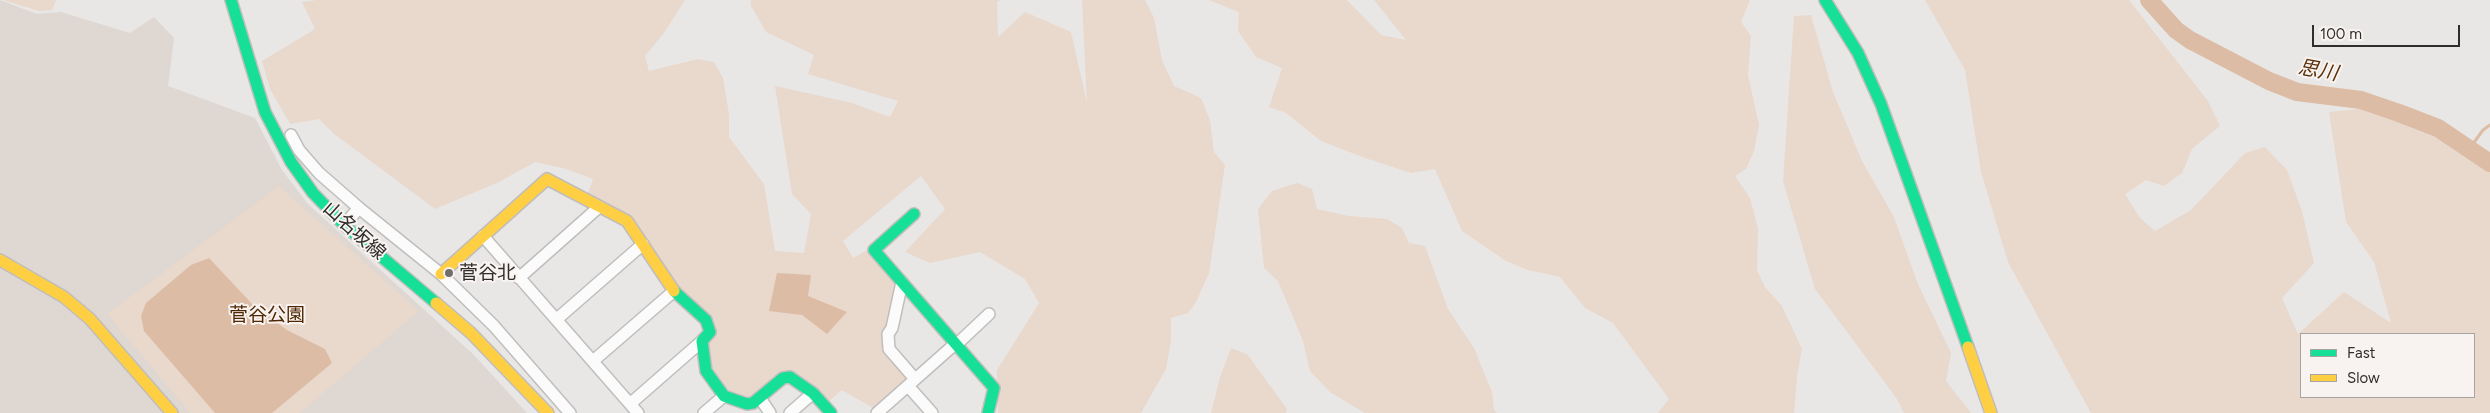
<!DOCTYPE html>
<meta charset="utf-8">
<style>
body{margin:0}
#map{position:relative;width:2490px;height:413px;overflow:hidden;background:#e9e7e5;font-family:Figtree,sans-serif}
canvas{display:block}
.legend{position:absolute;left:2300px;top:333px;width:175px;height:65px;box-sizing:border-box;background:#f8f3f0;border:1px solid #a8a4a2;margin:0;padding:6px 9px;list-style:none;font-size:15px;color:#302e2d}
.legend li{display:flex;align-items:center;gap:10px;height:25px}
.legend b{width:25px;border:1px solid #a8a4a2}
.scale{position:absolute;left:2312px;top:25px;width:148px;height:22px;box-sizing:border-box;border:2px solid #302e2d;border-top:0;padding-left:6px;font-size:15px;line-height:18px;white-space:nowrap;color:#302e2d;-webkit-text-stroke:4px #f8f3f0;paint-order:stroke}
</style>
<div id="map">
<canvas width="2490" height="413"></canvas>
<ul class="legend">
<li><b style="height:6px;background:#16e098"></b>Fast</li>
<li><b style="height:6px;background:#ffcf43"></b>Slow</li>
</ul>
<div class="scale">100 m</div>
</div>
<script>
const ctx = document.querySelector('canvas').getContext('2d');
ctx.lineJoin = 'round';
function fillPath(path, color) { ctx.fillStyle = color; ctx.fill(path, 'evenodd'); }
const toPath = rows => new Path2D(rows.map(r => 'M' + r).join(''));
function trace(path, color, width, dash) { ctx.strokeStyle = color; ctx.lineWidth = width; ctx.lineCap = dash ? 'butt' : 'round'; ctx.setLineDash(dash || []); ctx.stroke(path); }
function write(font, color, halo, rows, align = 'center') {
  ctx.font = font + ' Figtree,"Noto Sans JP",sans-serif'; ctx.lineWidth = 4; ctx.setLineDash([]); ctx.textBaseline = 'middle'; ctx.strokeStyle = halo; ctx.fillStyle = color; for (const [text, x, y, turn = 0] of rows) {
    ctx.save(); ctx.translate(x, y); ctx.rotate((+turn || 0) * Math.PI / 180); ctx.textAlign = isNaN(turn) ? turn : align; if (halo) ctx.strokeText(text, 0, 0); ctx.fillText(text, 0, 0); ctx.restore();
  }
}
fillPath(toPath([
 [0,0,37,14,61,12,130,33,154,17,174,38,168,86,255,118,282,170,308,204,474,355,527,413,0,413]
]), '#ded7d2');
fillPath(toPath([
 [3,0,56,0,52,10,39,11],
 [317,0,685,0,664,33,645,56,649,71,698,59,714,62,723,78,729,114,729,137,764,184,775,251,804,253,811,214,792,194,775,86,852,103,890,117,898,101,808,74,814,55,766,32,751,6,751,0,1000,0,997,2,998,37,1025,12,1071,32,1087,103,1082,0,1145,0,1154,18,1162,60,1174,86,1201,98,1210,120,1214,152,1225,165,1209,273,1196,302,1188,313,1171,318,1171,340,1166,369,1141,413,998,413,997,370,1039,303,1025,279,980,252,930,263,905,252,945,209,921,176,843,241,853,258,869,249,897,287,889,327,884,334,907,374,908,380,875,409,842,390,828,402,790,373,753,398,732,394,710,370,706,346,714,331,680,291,638,229,587,196,593,179,563,168,535,162,499,182,435,209,333,133,319,119,290,124,270,89,262,61,315,29,302,2],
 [846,313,827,333,802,315],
 [1209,0,1347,0,1381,35,1406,40,1374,0,1750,0,1741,22,1751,36,1748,75,1759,125,1754,151,1746,169,1735,176,1750,198,1758,229,1757,270,1765,287,1782,306,1802,349,1797,376,1794,413,1658,413,1669,399,1613,323,1585,308,1560,277,1528,270,1506,261,1462,231,1435,169,1411,173,1365,158,1321,141,1286,113,1269,107,1282,68,1256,57,1238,31,1239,12],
 [1925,0,2129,0,2208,101,2220,126,2192,149,2182,173,2164,186,2146,180,2125,194,2140,218,2155,231,2191,210,2245,153,2265,147,2287,170,2302,211,2314,263,2282,298,2298,334,2344,292,2391,323,2374,262,2346,222,2329,112,2397,105,2441,120,2490,159,2490,413,2091,413,2008,262,1981,172,1965,70],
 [2301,334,2474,334,2474,397,2301,397],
 [1811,15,1833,92,1862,161,1893,215,1918,284,1951,353,1946,381,1971,413,1904,413,1897,399,1815,289,1783,181,1794,16],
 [1297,183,1312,189,1317,209,1349,216,1387,219,1402,228,1409,243,1425,246,1448,309,1474,348,1492,392,1494,410,1497,413,1365,413,1330,392,1310,371,1303,341,1278,281,1264,268,1258,209,1272,191],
 [279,186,419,311,300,413,190,413,107,314],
 [1231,348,1247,354,1287,409,1286,413,1211,413,1220,377]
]), '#e9d8cc');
fillPath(toPath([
 [209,258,253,305,287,330,325,349,332,363,272,413,215,413,144,331,141,316,146,303,191,265],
 [777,273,811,275,808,296,847,312,827,334,802,315,769,311]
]), '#dcbca4');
trace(toPath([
 [2470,148,2483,130,2490,125]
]), '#dcbca4', 3);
trace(toPath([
 [2149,0,2176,30,2190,40,2269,81,2297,92,2361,100,2399,113,2438,128,2490,163]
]), '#dcbca4', 18);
const street = toPath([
 [291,135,299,150,319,173,359,208],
 [344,225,359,208,441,274,494,326,570,413],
 [483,236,638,413],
 [519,278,599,207],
 [902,282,892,328,888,334,889,349,915,379],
 [557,319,643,244],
 [956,345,989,314],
 [593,361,674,291],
 [908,386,932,413],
 [760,398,770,413],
 [630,404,702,341],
 [704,413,724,396],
 [790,413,813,393],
 [877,413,955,344]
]);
const fast = toPath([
 [231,0,265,112,291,162,313,193,344,225,436,303],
 [1825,0,1858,53,1881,104,1968,347],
 [914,214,874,250,994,388,988,413],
 [674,291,706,320,710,332,702,341,706,371,724,396,747,404,753,403,783,378,790,377,813,393,831,413]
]);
const slow = toPath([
 [0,260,64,297,90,319,172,413],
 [441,274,547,179,627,221,674,291],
 [436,303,471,333,548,413],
 [1968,347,1991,413]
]);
trace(street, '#c0bebd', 14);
trace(fast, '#c0bebd', 14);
trace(slow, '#c0bebd', 14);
trace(street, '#fcfbfb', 11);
trace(fast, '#16e098', 11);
trace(slow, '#ffcf43', 11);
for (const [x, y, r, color] of [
 [449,273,5,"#716f6d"]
]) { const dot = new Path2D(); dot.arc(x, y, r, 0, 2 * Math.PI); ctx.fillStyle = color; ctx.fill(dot); trace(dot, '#f8f3f0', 2); }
write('19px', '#302e2d', '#f8f3f0', [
 ["山名坂線",354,231,42]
]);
write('19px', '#302e2d', '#f8f3f0', [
 ["菅谷北",459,273]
], 'left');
write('19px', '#502600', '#f8f3f0', [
 ["菅谷公園",267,315]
]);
write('italic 20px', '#5b310a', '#f8f3f0', [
 ["思川",2318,71,10]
]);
</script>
